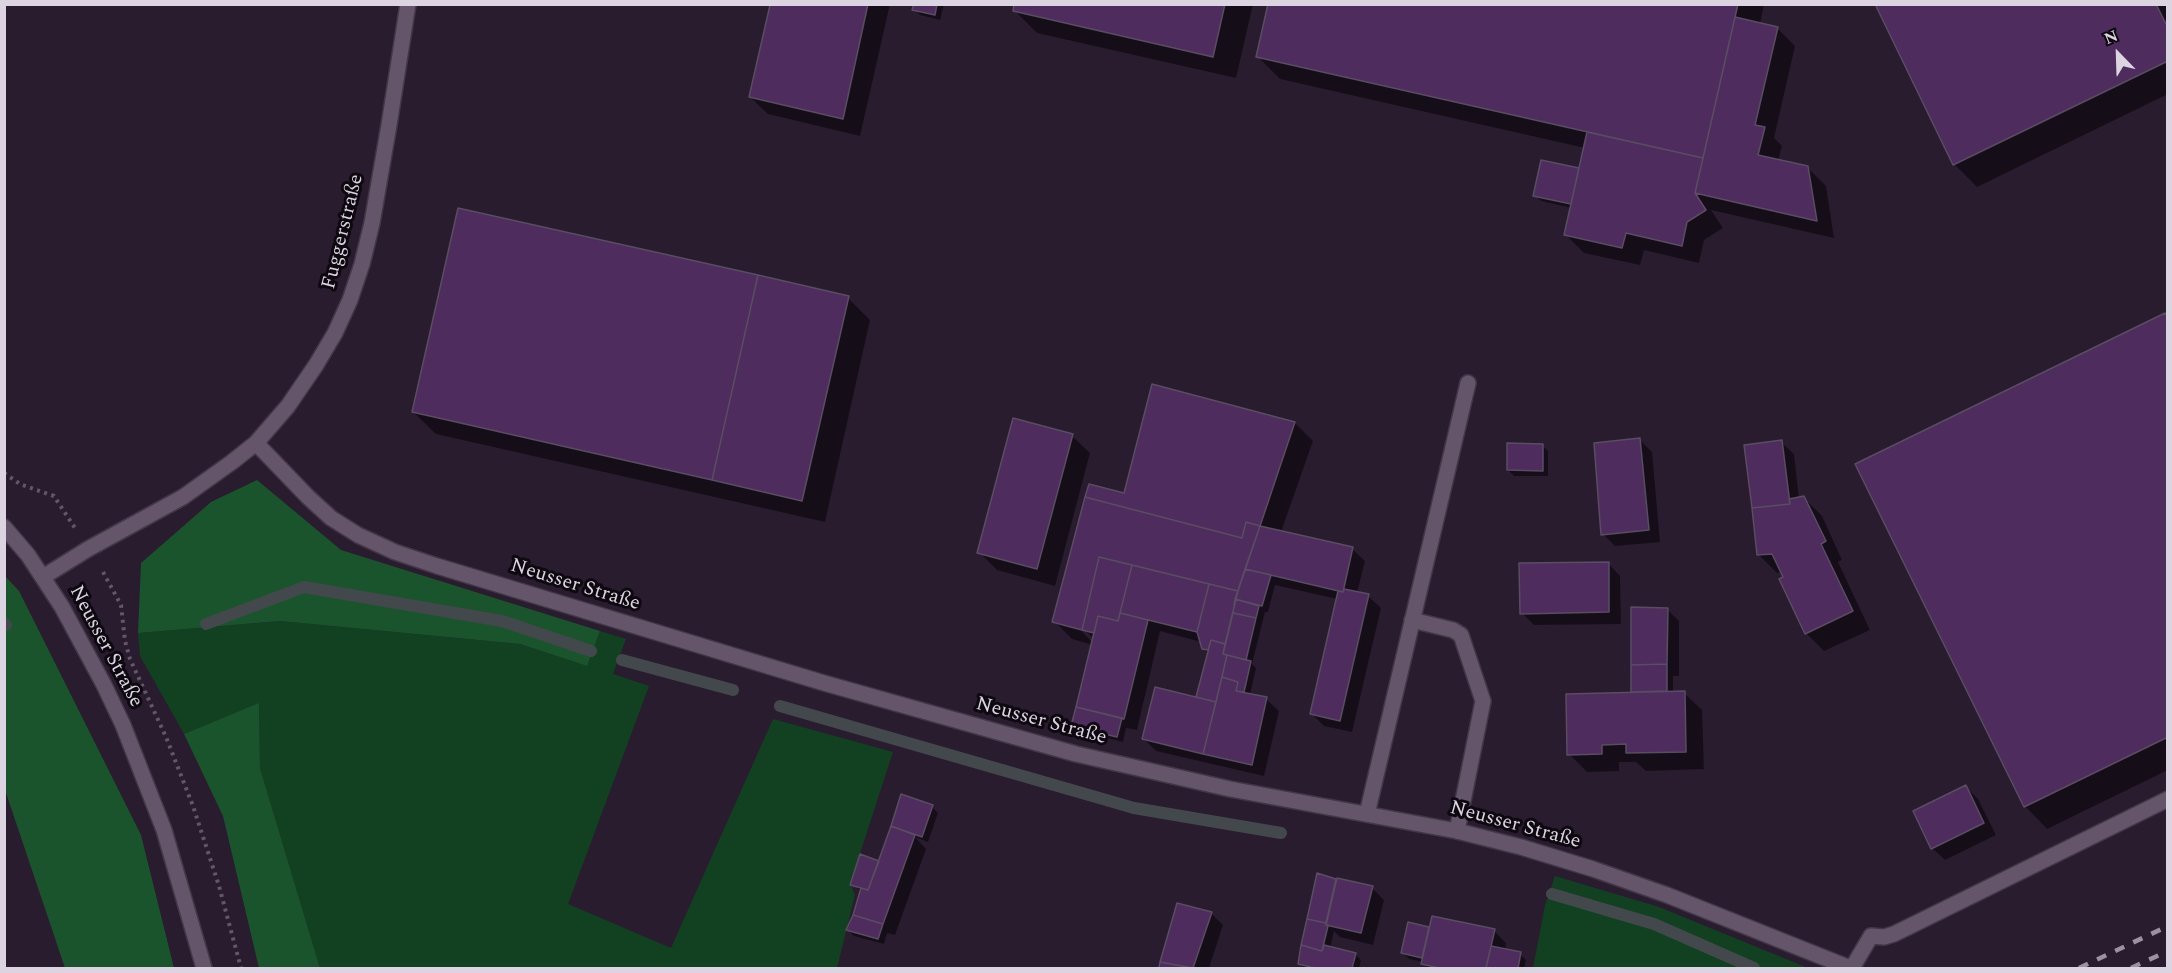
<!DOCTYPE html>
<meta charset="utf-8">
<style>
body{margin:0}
#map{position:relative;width:2172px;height:973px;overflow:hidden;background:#291c2f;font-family:Spectral,serif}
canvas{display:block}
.frame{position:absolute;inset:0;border:6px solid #dcd4e1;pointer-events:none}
.north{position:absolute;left:2088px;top:24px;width:60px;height:60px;-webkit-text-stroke:4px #0e0911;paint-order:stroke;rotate:337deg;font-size:16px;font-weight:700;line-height:24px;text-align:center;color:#dcd4e1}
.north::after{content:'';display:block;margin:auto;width:21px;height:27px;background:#dcd4e1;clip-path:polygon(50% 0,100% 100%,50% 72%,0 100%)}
</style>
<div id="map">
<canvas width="2172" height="973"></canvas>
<div class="frame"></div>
<div class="north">N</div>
</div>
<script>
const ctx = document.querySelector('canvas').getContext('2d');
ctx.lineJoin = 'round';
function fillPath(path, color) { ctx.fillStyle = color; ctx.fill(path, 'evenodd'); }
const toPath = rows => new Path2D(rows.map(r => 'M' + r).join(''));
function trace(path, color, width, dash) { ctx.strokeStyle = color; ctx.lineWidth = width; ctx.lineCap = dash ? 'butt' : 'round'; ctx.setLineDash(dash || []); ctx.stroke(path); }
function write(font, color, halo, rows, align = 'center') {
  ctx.font = font + ' Spectral,serif'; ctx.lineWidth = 6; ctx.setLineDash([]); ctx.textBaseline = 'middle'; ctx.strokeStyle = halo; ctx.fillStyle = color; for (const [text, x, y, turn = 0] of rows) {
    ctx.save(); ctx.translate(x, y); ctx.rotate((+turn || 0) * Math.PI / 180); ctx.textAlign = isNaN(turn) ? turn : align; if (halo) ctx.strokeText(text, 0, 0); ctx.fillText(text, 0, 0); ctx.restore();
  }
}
fillPath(toPath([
 [280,621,520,644,587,666,600,631,626,639,613,674,649,686,568,904,671,948,773,719,893,752,850,884,855,895,837,968,320,968,260,768,259,704,184,734,140,656,138,633],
 [1555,876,1659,907,1808,968,1533,968,1545,905]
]), '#124121');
fillPath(toPath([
 [257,480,341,550,600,631,587,666,520,644,280,621,138,633,141,563,211,502],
 [4,575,19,591,141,835,174,968,65,968,5,790],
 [259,703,260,768,320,968,259,968,223,816,184,734]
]), '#1a542c');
fillPath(toPath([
 [772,4,890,4,860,136,768,114,750,97],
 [915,4,944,4,940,20,920,15,914,9],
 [1016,4,1253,4,1236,78,1037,33,1014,10],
 [1269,4,1764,4,1760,24,1777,28,1795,46,1774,138,1782,146,1778,161,1808,168,1826,186,1834,238,1711,210,1723,228,1704,240,1699,263,1644,250,1640,265,1584,253,1566,235,1572,208,1541,201,1535,195,1580,170,1585,148,1280,79,1258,57],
 [1876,4,2167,4,2168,94,1977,187,1954,164],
 [848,298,870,320,825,522,436,434,413,412],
 [2168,317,2168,770,2047,829,2025,806],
 [1153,386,1295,423,1313,441,1281,532,1352,549,1365,561,1357,593,1368,596,1381,608,1352,732,1324,726,1311,713,1337,599,1275,585,1268,612,1265,612,1252,664,1256,668,1250,695,1266,699,1279,711,1264,776,1156,751,1144,739,1201,700,1198,697,1209,654,1203,648,1201,642,1160,631,1137,730,1126,728,1123,742,1079,731,1073,725,1093,645,1072,639,1054,621,1125,494],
 [1078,623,1094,639,1094,644,1076,625],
 [1072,436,1090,453,1055,586,997,570,979,552],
 [1640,440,1652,452,1660,542,1615,546,1603,534],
 [1781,442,1794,454,1799,499,1804,498,1822,516,1842,560,1838,562,1870,630,1824,651,1806,633,1782,572,1777,573,1759,555],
 [1542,445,1548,451,1548,476,1514,476,1508,470],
 [1608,563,1620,576,1621,624,1534,625,1522,613],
 [1667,609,1679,621,1679,676,1673,676,1673,693,1684,693,1702,710,1704,769,1646,771,1636,762,1619,762,1619,771,1587,772,1569,754,1635,694,1632,691],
 [1966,787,1978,799,1996,835,1945,860,1932,848],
 [902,796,932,807,938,813,928,842,915,837,926,849,895,935,887,933,884,944,854,936,848,930,861,891,851,884,880,862],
 [1336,880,1338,882,1372,888,1384,900,1373,945,1340,937,1334,931,1330,948,1355,954,1361,960,1359,968,1304,968,1299,963],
 [1178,905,1211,913,1223,925,1209,968,1161,968],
 [1428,928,1430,930,1494,931,1506,943,1505,950,1520,954,1526,960,1524,968,1427,968,1423,962,1409,959,1403,953]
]), '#0007');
trace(toPath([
 [4,623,6,625],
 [206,624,304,587,502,621,591,651],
 [622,660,733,690],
 [780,706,1134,808,1281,833],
 [1552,894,1654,924,1754,968]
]), '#43484d', 12);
const building = toPath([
 [868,4,843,119,749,97,770,5,868,4],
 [914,4,937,4,935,15,912,10,914,4],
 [1014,4,1225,4,1213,57,1013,11,1014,4],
 [1268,4,1738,4,1703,158,1256,57,1268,4],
 [1875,4,2156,4,2168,28,2168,61,1953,165,1875,4],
 [1735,17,1778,27,1755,125,1765,127,1758,155,1808,166,1817,221,1695,193,1735,17],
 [1587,132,1703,158,1695,193,1706,210,1687,222,1682,246,1626,233,1622,248,1564,235,1587,132],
 [1541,160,1579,168,1571,204,1533,196,1541,160],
 [458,208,758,275,712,480,412,412,458,208],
 [758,275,849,296,802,501,712,480,758,275],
 [2165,313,2168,318,2168,737,2024,807,1855,464,2165,313],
 [1152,384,1295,422,1260,526,1246,522,1242,538,1085,497,1089,484,1124,493,1152,384],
 [1013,418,1073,434,1037,569,977,553,1013,418],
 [1640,438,1649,530,1601,535,1594,443,1640,438],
 [1782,440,1790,504,1752,508,1744,445,1782,440],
 [1507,443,1543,444,1543,471,1507,470,1507,443],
 [1804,496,1826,541,1821,544,1853,611,1805,634,1779,579,1783,577,1772,554,1757,555,1752,508,1790,504,1789,499,1804,496],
 [1085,497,1242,538,1246,522,1260,526,1238,591,1099,557,1082,630,1052,622,1085,497],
 [1260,526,1353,547,1343,592,1245,569,1260,526],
 [1099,557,1132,565,1118,621,1098,616,1094,633,1082,630,1099,557],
 [1609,562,1609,612,1520,614,1519,563,1609,562],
 [1132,565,1209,584,1197,632,1120,613,1132,565],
 [1245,569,1271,575,1262,606,1235,599,1245,569],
 [1209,584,1238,591,1225,644,1211,640,1208,650,1202,649,1197,632,1209,584],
 [1344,589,1369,594,1340,721,1310,714,1338,591,1343,592,1344,589],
 [1235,599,1259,606,1256,618,1233,613,1235,599],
 [1631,607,1668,608,1667,664,1631,665,1631,607],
 [1120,613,1148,620,1124,719,1076,707,1098,616,1118,621,1120,613],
 [1233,613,1256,618,1246,660,1223,654,1233,613],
 [1211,640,1225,644,1223,654,1227,655,1216,702,1196,697,1211,640],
 [1227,655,1251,661,1244,692,1236,691,1238,682,1222,677,1227,655],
 [1667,664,1667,691,1631,692,1631,665,1667,664],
 [1222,677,1238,682,1236,691,1267,697,1252,765,1203,754,1222,677],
 [1155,687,1216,702,1203,754,1142,739,1155,687],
 [1685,691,1686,752,1626,753,1626,744,1602,745,1602,754,1567,755,1566,694,1685,691],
 [1076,707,1122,718,1117,737,1071,726,1076,707],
 [1966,785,1984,823,1931,849,1913,811,1966,785],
 [901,794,933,805,922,837,891,826,901,794],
 [891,826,915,835,883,924,853,915,861,888,868,890,891,826],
 [860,854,879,861,868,890,850,885,860,854],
 [1317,873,1336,879,1326,923,1307,919,1317,873],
 [1337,878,1373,886,1361,933,1326,925,1337,878],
 [1177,903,1212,912,1193,968,1160,962,1177,903],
 [853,915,883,924,878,939,846,930,853,915],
 [1432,916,1495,929,1486,968,1439,968,1421,964,1432,916],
 [1307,919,1326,923,1326,925,1328,926,1322,951,1301,945,1307,919],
 [1408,922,1429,927,1422,958,1401,953,1408,922],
 [1301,945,1322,951,1324,945,1356,953,1352,968,1315,968,1298,964,1301,945],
 [1491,946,1521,952,1518,968,1486,968,1491,946],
 [1160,962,1187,967,1187,968,1159,968,1160,962]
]);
fillPath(building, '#4e2c5d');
trace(building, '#5a4c62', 1.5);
const lane = toPath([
 [1412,620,1453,630,1461,635,1483,701,1457,831],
 [1367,814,1468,383],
 [1852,968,1871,936,1884,937,1894,934,2168,799]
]);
const street = toPath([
 [256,443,308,497,331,518,358,535,395,552,437,566,824,683,1076,754,1230,789,1457,831,1521,847,1593,869,1667,895,1850,968],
 [43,577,88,549,183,497,232,462,256,443,288,406,316,365,335,333,350,300,362,264,372,223,389,125,408,4]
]);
const secondary = toPath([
 [4,527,28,555,62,607,104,685,123,725,164,830,204,968]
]);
trace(lane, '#423747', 18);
trace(street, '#423747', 18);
trace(secondary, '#423747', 18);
trace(toPath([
 [4,473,20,484,54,496,75,528],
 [103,572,121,605,125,641,130,659,166,737,193,806,219,886,241,968]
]), '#625768', 4, [3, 4.5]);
trace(lane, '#64556b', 15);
trace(street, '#64556b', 15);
trace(secondary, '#64556b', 15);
trace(toPath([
 [2079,968,2168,926],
 [2131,968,2168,951]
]), '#9b91a1', 4.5, [10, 10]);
write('20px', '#dcd4e1', '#0e0911', [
 ["Fuggerstraße",344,232,-76],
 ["Neusser Straße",575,586,17],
 ["Neusser Straße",105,647,62],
 ["Neusser Straße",1041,722,15],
 ["Neusser Straße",1515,826,15]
]);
</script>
